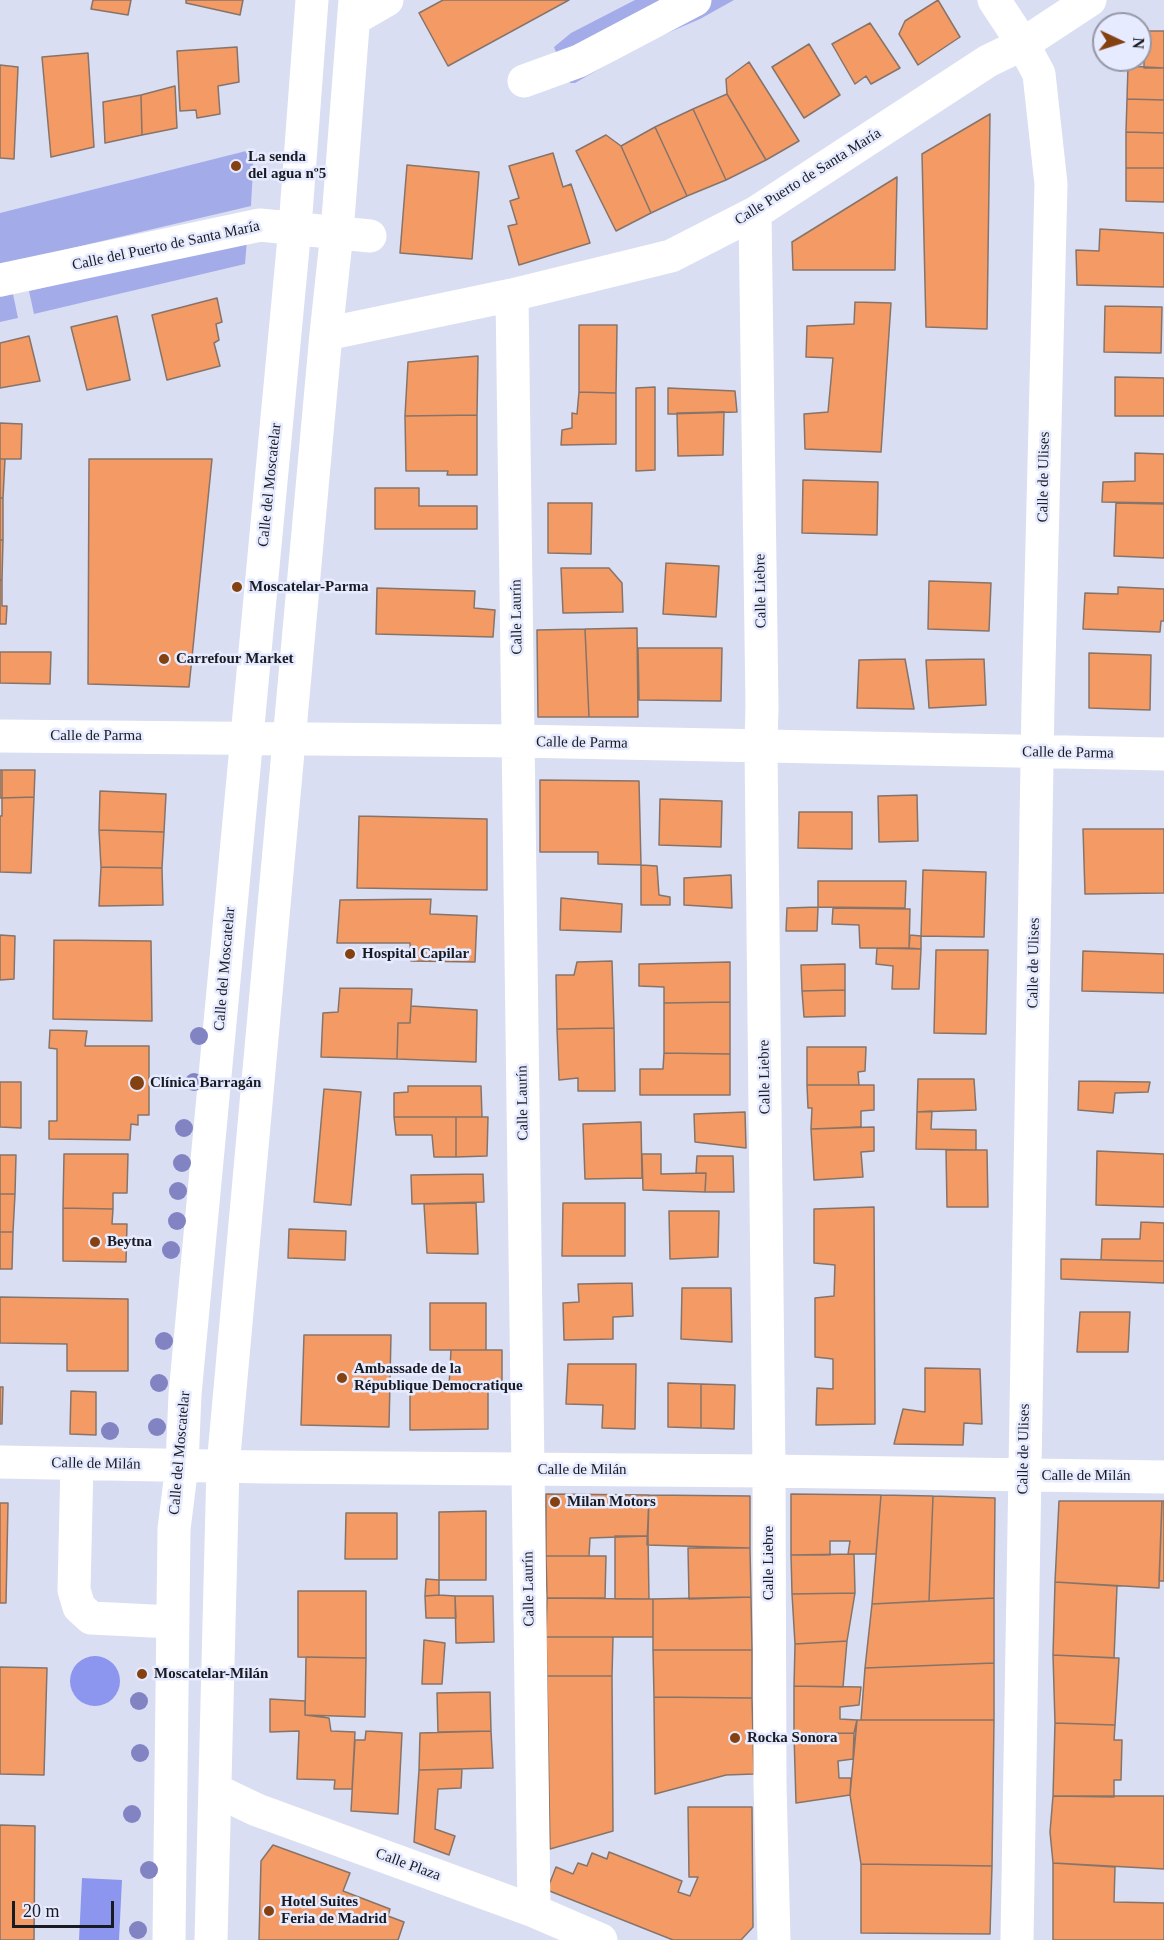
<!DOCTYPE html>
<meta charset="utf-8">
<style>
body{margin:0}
#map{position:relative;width:1164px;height:1940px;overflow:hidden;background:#dadef2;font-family:Georgia,serif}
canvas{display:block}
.north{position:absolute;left:1092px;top:12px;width:60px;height:60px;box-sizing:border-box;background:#e7ebff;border:2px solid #9598a7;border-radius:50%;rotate:94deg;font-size:16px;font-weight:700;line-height:24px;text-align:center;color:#191b22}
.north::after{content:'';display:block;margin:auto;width:21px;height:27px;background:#844111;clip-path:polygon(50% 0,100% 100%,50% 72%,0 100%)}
.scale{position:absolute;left:12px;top:1901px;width:102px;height:27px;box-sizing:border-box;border:3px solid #191b22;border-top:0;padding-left:8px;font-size:18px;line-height:21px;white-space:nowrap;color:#191b22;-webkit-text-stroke:4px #e7ebff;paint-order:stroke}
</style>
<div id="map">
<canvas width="1164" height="1940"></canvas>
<div class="north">N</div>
<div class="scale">20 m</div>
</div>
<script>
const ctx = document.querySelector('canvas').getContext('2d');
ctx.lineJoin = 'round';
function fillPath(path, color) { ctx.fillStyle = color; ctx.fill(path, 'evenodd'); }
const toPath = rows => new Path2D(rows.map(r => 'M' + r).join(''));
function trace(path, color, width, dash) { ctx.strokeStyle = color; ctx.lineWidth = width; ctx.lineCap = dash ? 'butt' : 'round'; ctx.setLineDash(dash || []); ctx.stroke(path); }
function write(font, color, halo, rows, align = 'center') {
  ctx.font = font + ' Georgia,serif'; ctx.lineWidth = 5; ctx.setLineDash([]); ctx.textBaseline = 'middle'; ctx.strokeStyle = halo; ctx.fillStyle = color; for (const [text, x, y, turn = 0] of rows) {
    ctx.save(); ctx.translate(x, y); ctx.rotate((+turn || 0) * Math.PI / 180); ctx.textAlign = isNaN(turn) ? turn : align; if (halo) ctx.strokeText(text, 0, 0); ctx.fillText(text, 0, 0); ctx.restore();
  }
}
fillPath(toPath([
 [635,0,665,0,557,55,554,47,571,33],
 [705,0,734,0,700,19,644,43,575,83,570,83,569,77],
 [254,149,251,206,0,265,0,213],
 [247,240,245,264,34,314,29,291],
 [13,294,18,318,0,322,0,297]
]), '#a3ace9');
fillPath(toPath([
 '70 1681a25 25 0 1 1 50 0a25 25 0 1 1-50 0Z',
 [82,1878,122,1880,119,1940,79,1940]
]), '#8c96ee');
const building = toPath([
 [93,0,131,0,128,15,91,9,93,0],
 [186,0,243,0,240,15,186,3,186,0],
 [443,0,569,0,448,66,419,13,443,0],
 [938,0,960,37,918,65,899,34,905,21,938,0],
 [870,23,900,68,871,84,866,76,855,84,832,44,870,23],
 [1144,31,1164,31,1164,68,1144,68,1144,31],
 [809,44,840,95,804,118,772,67,809,44],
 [237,47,239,82,218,86,220,114,197,118,196,110,180,111,177,51,237,47],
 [88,53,94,147,51,157,42,57,88,53],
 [749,62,799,141,766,160,727,94,726,79,749,62],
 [0,65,18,67,14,159,0,158,0,65],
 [1128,66,1164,68,1164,100,1127,99,1128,66],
 [175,86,177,128,142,135,141,95,175,86],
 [727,94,766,160,726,180,693,109,727,94],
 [141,95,142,135,105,143,103,102,141,95],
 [1127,99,1164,100,1164,133,1126,132,1127,99],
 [693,109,726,180,687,196,655,127,693,109],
 [990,114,987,329,926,327,922,154,990,114],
 [655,127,687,196,651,213,621,146,655,127],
 [1126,132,1164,133,1164,168,1126,168,1126,132],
 [606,135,621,146,651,213,616,231,576,151,606,135],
 [553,153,563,187,571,184,590,243,519,265,508,226,517,224,510,201,519,198,509,166,553,153],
 [407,165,479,172,472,259,400,253,407,165],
 [1126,168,1164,168,1164,202,1126,201,1126,168],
 [897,177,895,270,793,270,792,242,897,177],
 [1100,229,1164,233,1164,287,1077,285,1076,250,1099,251,1100,229],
 [217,298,222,322,216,324,219,340,214,343,220,366,167,380,152,315,217,298],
 [855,302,891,303,881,452,805,449,804,414,828,412,833,358,806,357,807,326,854,324,855,302],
 [1105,306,1162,307,1161,353,1104,352,1105,306],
 [117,316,130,380,87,390,71,327,117,316],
 [579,325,617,325,616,393,579,392,579,325],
 [29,336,40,381,0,388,0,343,29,336],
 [478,356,477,415,405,416,408,362,478,356],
 [1115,377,1164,378,1164,416,1115,416,1115,377],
 [655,387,655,470,636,471,636,388,655,387],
 [668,388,735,391,737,412,668,414,668,388],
 [579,392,616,393,616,444,561,445,562,430,572,428,572,413,577,414,579,392],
 [724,412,723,455,678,456,677,413,724,412],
 [477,415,477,475,447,475,448,471,406,471,405,416,477,415],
 [0,423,22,424,21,459,0,459,0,423],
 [1135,453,1164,454,1164,503,1102,502,1103,482,1135,481,1135,453],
 [0,459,5,459,3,498,0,498,0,459],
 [89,459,212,459,189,687,88,684,89,459],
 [803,480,878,482,877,535,802,533,803,480],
 [375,488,419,488,419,506,477,506,477,529,375,529,375,488],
 [0,498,3,498,3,540,0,540,0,498],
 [548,503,592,503,591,554,548,553,548,503],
 [1116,503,1164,504,1164,558,1114,556,1116,503],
 [0,540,3,540,2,580,0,580,0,540],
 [666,563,719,566,716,617,663,614,666,563],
 [561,568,609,568,622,583,623,612,563,613,561,568],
 [0,580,2,580,2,606,7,606,6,624,0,624,0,580],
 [929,581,991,583,989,631,928,629,929,581],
 [1118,587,1164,589,1164,621,1161,621,1160,632,1083,629,1085,593,1118,594,1118,587],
 [377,588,475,591,474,608,495,610,493,637,376,634,377,588],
 [637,628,638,717,589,717,585,629,637,628],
 [585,629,589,717,538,717,537,630,585,629],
 [638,648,722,648,721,701,639,700,638,648],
 [0,652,51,652,50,684,0,683,0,652],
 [1089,653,1151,655,1150,710,1089,708,1089,653],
 [905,659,914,709,857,708,859,660,905,659],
 [984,659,986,705,929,708,926,660,984,659],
 [0,770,2,770,2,798,0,798,0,770],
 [2,770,35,770,34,797,2,798,2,770],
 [540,780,639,781,641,865,598,864,598,852,540,852,540,780],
 [100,791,166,794,164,832,99,830,100,791],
 [917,795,918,841,879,842,878,796,917,795],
 [34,797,31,873,0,872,0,816,2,816,2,798,34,797],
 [660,799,722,801,721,847,659,845,660,799],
 [799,812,852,812,852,849,798,848,799,812],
 [359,816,487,819,487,890,357,888,359,816],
 [1083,829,1164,829,1164,893,1085,894,1083,829],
 [99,830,164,832,162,868,101,867,99,830],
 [641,865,657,866,659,895,670,897,670,905,641,905,641,865],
 [101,867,162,868,163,905,99,906,101,867],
 [923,870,986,872,984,937,921,936,923,870],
 [731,875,732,908,684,905,684,878,731,875],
 [818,881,906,881,905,908,818,907,818,881],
 [561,898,622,904,621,932,560,930,561,898],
 [431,899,430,914,477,916,475,962,411,961,410,943,337,943,340,900,431,899],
 [818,907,817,931,786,931,787,908,818,907],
 [833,908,910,909,909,948,860,948,859,925,832,924,833,908],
 [0,935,15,936,14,979,0,980,0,935],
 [910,935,921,936,921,949,909,948,910,935],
 [54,940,151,941,152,1021,53,1019,54,940],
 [877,948,921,949,919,989,892,989,893,966,876,964,877,948],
 [936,950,988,950,986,1034,934,1033,936,950],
 [1083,951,1164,954,1164,993,1082,991,1083,951],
 [612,961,614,1028,557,1029,556,975,574,975,577,962,612,961],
 [730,962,730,1002,664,1003,664,987,639,986,639,964,730,962],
 [845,964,845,990,802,991,801,965,845,964],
 [340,988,412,989,410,1023,398,1023,397,1059,321,1057,323,1013,338,1012,340,988],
 [845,990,845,1016,804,1017,802,991,845,990],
 [730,1002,730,1054,664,1053,664,1003,730,1002],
 [411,1006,477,1010,476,1062,397,1059,398,1023,410,1023,411,1006],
 [614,1028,615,1091,578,1091,578,1078,559,1080,557,1029,614,1028],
 [50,1030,87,1031,85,1046,149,1046,149,1115,138,1115,138,1125,131,1124,130,1140,49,1139,49,1121,57,1121,57,1049,49,1048,50,1030],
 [807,1047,866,1047,865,1071,858,1072,859,1085,807,1085,807,1047],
 [664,1053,730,1054,730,1095,640,1095,640,1069,663,1069,664,1053],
 [918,1079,974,1079,976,1110,917,1112,918,1079],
 [1079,1081,1150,1082,1148,1092,1115,1093,1113,1113,1078,1110,1079,1081],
 [0,1082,21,1082,21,1128,0,1127,0,1082],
 [807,1085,874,1085,874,1110,861,1111,861,1127,811,1129,812,1108,808,1108,807,1085],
 [408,1086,481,1086,482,1117,394,1117,394,1093,408,1092,408,1086],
 [324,1089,361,1092,351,1205,314,1202,324,1089],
 [932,1111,931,1129,976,1130,976,1150,916,1149,917,1112,932,1111],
 [745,1112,746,1148,695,1142,694,1114,745,1112],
 [394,1117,456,1117,456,1157,434,1157,432,1135,396,1135,394,1117],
 [456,1117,488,1117,487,1156,456,1157,456,1117],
 [641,1122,642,1178,585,1179,583,1124,641,1122],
 [874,1127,874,1151,861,1152,863,1177,814,1180,811,1129,874,1127],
 [946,1150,987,1150,988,1207,947,1207,946,1150],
 [1097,1151,1164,1154,1164,1207,1096,1205,1097,1151],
 [64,1154,128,1154,127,1193,113,1193,113,1209,63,1208,64,1154],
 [642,1154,661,1154,661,1174,706,1173,705,1192,643,1190,642,1154],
 [0,1155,16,1155,15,1194,0,1194,0,1155],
 [697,1156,733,1156,734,1192,705,1192,706,1173,696,1173,697,1156],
 [483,1174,484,1202,412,1204,411,1175,483,1174],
 [0,1194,15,1194,13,1232,0,1232,0,1194],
 [476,1203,478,1254,427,1253,424,1204,476,1203],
 [563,1203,625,1203,625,1256,562,1256,563,1203],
 [874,1207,875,1424,816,1425,817,1388,833,1389,833,1359,815,1357,815,1298,834,1296,835,1265,814,1263,814,1209,874,1207],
 [63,1208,113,1209,112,1224,127,1224,126,1262,63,1261,63,1208],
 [669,1211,719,1211,718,1257,670,1259,669,1211],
 [1141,1222,1164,1223,1164,1261,1101,1260,1102,1239,1140,1239,1141,1222],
 [289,1229,346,1231,345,1260,288,1258,289,1229],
 [0,1232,13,1232,12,1269,0,1269,0,1232],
 [1061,1259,1164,1261,1164,1283,1061,1279,1061,1259],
 [632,1283,633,1316,613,1317,613,1339,564,1340,563,1303,579,1302,578,1284,632,1283],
 [682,1288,731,1288,732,1342,681,1339,682,1288],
 [0,1297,128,1299,128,1371,67,1371,67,1344,0,1343,0,1297],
 [430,1303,486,1303,486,1350,430,1350,430,1303],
 [1080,1312,1130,1312,1128,1352,1077,1352,1080,1312],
 [304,1335,391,1335,389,1427,301,1425,304,1335],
 [451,1350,502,1350,502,1388,449,1387,451,1350],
 [568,1364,636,1364,635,1429,602,1428,603,1405,566,1404,568,1364],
 [925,1368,980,1369,982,1424,964,1423,963,1445,894,1444,903,1409,925,1412,925,1368],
 [668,1383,701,1384,701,1428,668,1427,668,1383],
 [701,1384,735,1385,734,1429,701,1428,701,1384],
 [0,1387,3,1387,2,1424,0,1424,0,1387],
 [488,1387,488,1429,410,1430,410,1388,488,1387],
 [71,1391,96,1392,96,1435,70,1434,71,1391],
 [546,1494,649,1495,648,1536,590,1538,589,1556,546,1556,546,1494],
 [791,1494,881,1495,876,1554,848,1554,850,1541,830,1541,830,1555,791,1555,791,1494],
 [649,1495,750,1496,750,1548,647,1545,649,1495],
 [881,1495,933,1496,929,1601,872,1604,881,1495],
 [933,1496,995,1498,994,1598,929,1601,933,1496],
 [1059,1501,1162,1501,1159,1588,1055,1582,1059,1501],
 [1162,1501,1164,1501,1164,1581,1159,1581,1162,1501],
 [0,1503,8,1503,6,1603,0,1603,0,1503],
 [486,1511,486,1580,439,1580,439,1512,486,1511],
 [346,1513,397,1513,397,1559,345,1559,346,1513],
 [615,1536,648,1536,649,1599,615,1599,615,1536],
 [688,1548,750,1548,751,1597,689,1599,688,1548],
 [854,1554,855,1593,792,1594,791,1555,854,1554],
 [546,1556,606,1556,605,1598,547,1598,546,1556],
 [426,1579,439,1580,439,1595,425,1596,426,1579],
 [1055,1582,1117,1586,1114,1658,1053,1655,1055,1582],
 [298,1591,366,1591,366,1658,298,1657,298,1591],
 [855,1593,847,1641,795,1644,792,1594,855,1593],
 [439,1595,455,1596,456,1618,426,1618,425,1596,439,1595],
 [455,1596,493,1596,494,1642,456,1643,455,1596],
 [751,1597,752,1650,653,1650,653,1599,751,1597],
 [547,1598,653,1599,653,1637,546,1637,547,1598],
 [994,1598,994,1663,865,1668,872,1604,994,1598],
 [546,1637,613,1637,612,1676,547,1676,546,1637],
 [424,1640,445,1643,442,1684,422,1684,424,1640],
 [847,1641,843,1687,794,1686,795,1644,847,1641],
 [653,1650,752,1650,752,1698,654,1697,653,1650],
 [1053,1655,1119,1658,1115,1725,1055,1723,1053,1655],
 [306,1657,366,1658,365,1717,305,1715,306,1657],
 [994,1663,994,1720,861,1720,865,1668,994,1663],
 [0,1667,47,1668,44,1775,0,1774,0,1667],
 [547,1676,612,1676,613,1831,550,1849,547,1676],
 [794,1686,861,1687,859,1705,840,1707,840,1719,857,1720,854,1733,794,1734,794,1686],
 [490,1692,491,1731,438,1732,437,1693,490,1692],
 [654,1697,752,1698,754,1774,726,1775,655,1794,654,1697],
 [270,1699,305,1701,305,1715,329,1718,331,1731,355,1732,352,1789,334,1789,335,1780,297,1779,299,1731,270,1732,270,1699],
 [857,1720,994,1720,992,1866,861,1864,850,1795,857,1720],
 [1055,1723,1115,1725,1114,1740,1122,1740,1121,1780,1114,1780,1114,1797,1053,1796,1055,1723],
 [366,1731,402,1733,398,1814,351,1811,355,1740,365,1740,366,1731],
 [491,1731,493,1768,419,1770,420,1733,491,1731],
 [854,1733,853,1759,838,1761,839,1778,851,1778,850,1795,796,1803,794,1734,854,1733],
 [462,1769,461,1788,438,1789,435,1829,455,1836,449,1855,414,1842,419,1770,462,1769],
 [1053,1796,1164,1796,1164,1869,1053,1863,1050,1832,1053,1796],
 [688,1807,752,1807,753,1927,741,1940,673,1940,547,1890,556,1867,573,1874,578,1863,587,1866,592,1853,607,1859,609,1852,682,1881,678,1892,690,1896,698,1877,689,1877,688,1807],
 [0,1825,35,1826,34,1940,0,1940,0,1825],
 [273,1845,350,1873,343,1891,390,1909,388,1916,404,1922,398,1940,259,1940,261,1861,273,1845],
 [1053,1863,1115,1867,1114,1902,1164,1903,1164,1940,1053,1940,1053,1863],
 [861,1864,992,1866,990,1934,861,1933,861,1864]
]);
fillPath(building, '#f49a64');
trace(building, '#86746a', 1.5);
trace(toPath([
 [994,0,1023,44,1039,74,1051,184,1038,704,1017,1940],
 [354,19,387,0],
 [524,81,579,61,695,0],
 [755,213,762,706,761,746,769,1471,770,1785,774,1940],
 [0,280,260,225,370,236],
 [512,295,534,1911],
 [326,334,512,295,671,256,755,213,988,61,1023,44,1090,0],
 [0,736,518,741,1164,754],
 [0,1462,266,1467,769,1471,1164,1477],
 [77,1464,74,1590,79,1607,91,1618,173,1622],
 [215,1790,257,1810,534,1911,601,1940],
 [169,1940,174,1529,182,1465,185,1394,295,227,312,0],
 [211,1940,223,1466,326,334,337,232,355,0]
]), '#fff', 33);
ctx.fillStyle = '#8283c3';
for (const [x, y] of [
 [199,1036],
 [194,1082],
 [184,1128],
 [182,1163],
 [178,1191],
 [177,1221],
 [171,1250],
 [164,1341],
 [159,1383],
 [157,1427],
 [110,1431],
 [139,1701],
 [140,1753],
 [132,1814],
 [149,1870],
 [138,1930]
]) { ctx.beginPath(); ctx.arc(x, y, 9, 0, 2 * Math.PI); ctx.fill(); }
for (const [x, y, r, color] of [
 [236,166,6,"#844111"],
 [237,587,6,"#844111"],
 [164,659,6,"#844111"],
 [350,954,6,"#844111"],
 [137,1083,8,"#844111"],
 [95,1242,6,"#844111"],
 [342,1378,6,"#844111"],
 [555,1502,6,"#844111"],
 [142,1674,6,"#844111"],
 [735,1738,6,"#844111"],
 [269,1911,6,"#844111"]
]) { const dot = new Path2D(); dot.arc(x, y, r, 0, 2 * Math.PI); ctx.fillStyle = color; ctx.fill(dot); trace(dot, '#e7ebff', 2); }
write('bold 15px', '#191b22', '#e7ebff', [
 ["La senda",248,157],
 ["del agua nº5",248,174],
 ["Moscatelar-Parma",249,587],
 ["Carrefour Market",176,659],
 ["Hospital Capilar",362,954],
 ["Clínica Barragán",150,1083],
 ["Beytna",107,1242],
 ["Ambassade de la",354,1369],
 ["République Democratique",354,1386],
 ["Milan Motors",567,1502],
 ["Moscatelar-Milán",154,1674],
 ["Rocka Sonora",747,1738],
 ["Hotel Suites",281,1902],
 ["Feria de Madrid",281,1919]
], 'left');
write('15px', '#191b22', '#e7ebff', [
 ["Calle Puerto de Santa María",808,177,-32],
 ["Calle del Puerto de Santa María",166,246,-12],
 ["Calle de Ulises",1044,477,-89],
 ["Calle del Moscatelar",270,485,-84],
 ["Calle Liebre",761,591,-91],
 ["Calle Laurín",517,617,-91],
 ["Calle de Parma",96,736],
 ["Calle de Parma",582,743,1],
 ["Calle de Parma",1068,753,1],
 ["Calle de Ulises",1034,963,-89],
 ["Calle del Moscatelar",225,969,-85],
 ["Calle Liebre",765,1077,-91],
 ["Calle Laurín",523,1103,-91],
 ["Calle de Ulises",1024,1449,-89],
 ["Calle del Moscatelar",180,1453,-85],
 ["Calle de Milán",96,1464,1],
 ["Calle de Milán",582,1470],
 ["Calle de Milán",1086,1476],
 ["Calle Liebre",769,1563,-90],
 ["Calle Laurín",529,1589,-91],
 ["Calle Plaza",408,1865,20]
]);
</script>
